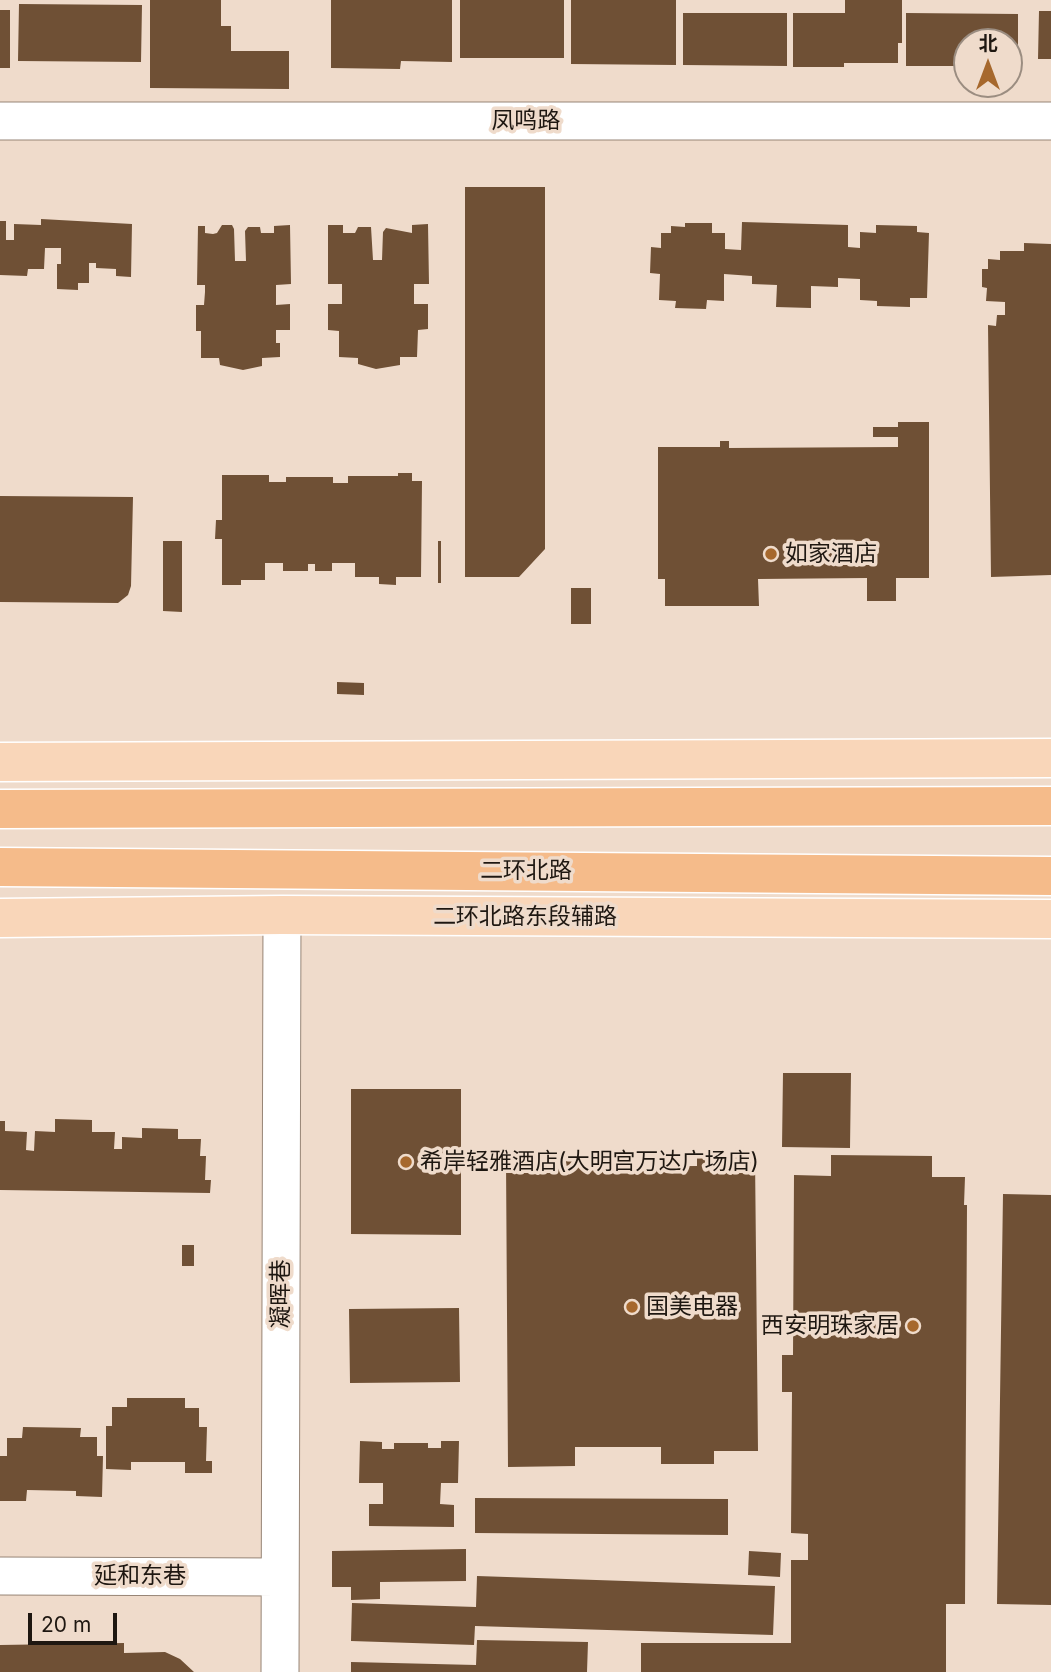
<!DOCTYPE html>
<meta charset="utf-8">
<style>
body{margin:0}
#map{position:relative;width:1051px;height:1672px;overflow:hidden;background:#efdbcb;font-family:Inter,"Noto Sans SC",sans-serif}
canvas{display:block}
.north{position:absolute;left:953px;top:28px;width:70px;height:70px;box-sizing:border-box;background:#efdbcb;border:2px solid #9b8d81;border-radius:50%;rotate:0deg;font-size:19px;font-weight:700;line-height:28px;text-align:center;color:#1e1711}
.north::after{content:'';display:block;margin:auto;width:24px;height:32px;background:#a6682d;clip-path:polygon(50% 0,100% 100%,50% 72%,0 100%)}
.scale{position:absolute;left:28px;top:1613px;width:89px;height:32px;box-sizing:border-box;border:4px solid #1e1711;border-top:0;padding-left:9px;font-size:21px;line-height:24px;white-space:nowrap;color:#1e1711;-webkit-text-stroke:5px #efdbcb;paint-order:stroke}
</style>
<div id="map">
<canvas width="1051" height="1672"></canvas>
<div class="north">北</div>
<div class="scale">20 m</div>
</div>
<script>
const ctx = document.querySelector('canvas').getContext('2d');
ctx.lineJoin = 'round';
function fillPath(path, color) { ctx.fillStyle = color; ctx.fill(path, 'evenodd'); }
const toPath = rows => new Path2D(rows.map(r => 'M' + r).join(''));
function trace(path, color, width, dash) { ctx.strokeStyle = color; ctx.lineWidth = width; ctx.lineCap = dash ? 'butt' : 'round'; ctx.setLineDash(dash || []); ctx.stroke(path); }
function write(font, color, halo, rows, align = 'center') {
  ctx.font = font + ' Inter,"Noto Sans SC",sans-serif'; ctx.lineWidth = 7; ctx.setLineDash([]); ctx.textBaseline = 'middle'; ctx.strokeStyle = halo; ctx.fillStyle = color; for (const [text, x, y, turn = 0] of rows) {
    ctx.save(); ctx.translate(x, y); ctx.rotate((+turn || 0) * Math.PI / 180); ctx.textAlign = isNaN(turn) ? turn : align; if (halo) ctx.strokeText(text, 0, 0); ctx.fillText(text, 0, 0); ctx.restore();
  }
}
fillPath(toPath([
 [150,0,221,0,221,26,231,26,231,51,289,51,289,89,150,88],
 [331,0,452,0,452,62,401,61,400,69,331,68],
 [460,0,564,0,564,58,460,58],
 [571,0,676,0,676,65,571,64],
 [845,0,902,0,902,43,898,43,898,63,844,63,844,67,793,67,793,13,845,13],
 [19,4,142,5,141,62,18,61],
 [0,10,10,10,10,68,0,68],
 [1039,11,1051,11,1051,59,1038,59],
 [683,13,787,13,787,66,683,65],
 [906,13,1018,14,1018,66,1009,66,1009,42,967,42,967,66,906,66],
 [465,187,545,187,545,549,519,577,465,577],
 [41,219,132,224,131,277,116,276,116,269,96,268,96,263,89,263,89,283,78,283,78,290,57,289,57,264,61,264,61,248,45,248,44,269,28,269,27,276,0,275,0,221,6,221,6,240,14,240,14,224,41,225],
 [742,222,848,225,848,247,860,248,860,232,876,233,876,225,917,226,917,232,929,233,927,298,910,298,910,307,877,306,877,301,860,300,860,279,838,278,838,287,811,286,811,308,776,307,777,285,752,284,752,276,724,274,724,301,707,300,706,309,675,308,676,301,659,300,660,274,650,273,651,247,661,248,661,233,671,233,671,226,685,227,685,223,712,223,712,233,725,233,725,249,741,250],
 [428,224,429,284,414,284,414,304,428,304,428,329,418,330,417,357,400,357,400,365,376,369,358,364,358,358,339,357,339,331,328,330,328,304,342,304,342,284,328,284,328,225,343,225,343,233,355,233,358,227,371,227,373,260,382,260,383,232,386,228,412,233,412,225],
 [222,225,232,225,234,229,235,261,246,261,245,231,248,227,260,227,261,233,274,233,274,226,290,225,291,284,276,285,276,305,290,304,290,330,276,330,276,343,280,343,280,357,262,358,262,366,243,370,220,365,219,358,201,358,201,331,196,331,196,305,204,305,205,292,205,285,197,285,198,226,205,226,205,233,213,234,217,233],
 [1024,243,1051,244,1051,575,991,577,988,325,996,326,997,315,1005,315,1005,302,986,301,987,288,982,287,982,269,988,269,988,259,1000,260,1000,251,1024,251],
 [898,422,929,422,929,578,896,578,896,601,867,601,867,578,758,579,759,606,665,606,665,579,658,579,658,447,720,447,720,441,729,441,729,448,898,447,898,437,873,437,873,427,898,427],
 [398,473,412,473,412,481,422,481,421,577,396,577,396,585,379,584,379,577,355,577,355,563,332,563,332,571,315,571,315,564,308,564,308,571,283,571,283,563,265,563,265,580,241,580,241,585,222,585,222,539,215,539,216,520,222,520,222,475,269,475,269,482,286,482,286,477,333,477,333,483,348,483,348,476,398,476],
 [0,496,133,497,131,586,128,595,118,603,0,602],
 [163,541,182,541,182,612,163,611],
 [438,541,441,541,441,583,438,583],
 [571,588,591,588,591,624,571,624],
 [337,682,364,683,364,695,337,694],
 [783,1073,851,1073,850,1148,782,1147],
 [351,1089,461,1089,461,1235,351,1234],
 [55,1119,92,1120,92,1132,115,1132,114,1149,122,1149,122,1137,142,1138,142,1128,178,1129,178,1139,201,1139,200,1156,206,1156,205,1180,211,1180,210,1193,0,1190,0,1121,5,1121,5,1131,27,1132,26,1150,34,1151,35,1131,55,1132],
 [831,1155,932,1156,932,1177,965,1177,964,1205,967,1205,965,1604,946,1604,946,1672,641,1672,641,1643,791,1643,791,1560,808,1560,808,1534,791,1533,792,1392,782,1392,782,1355,793,1355,794,1175,831,1176],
 [697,1157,755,1157,758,1451,714,1451,714,1464,661,1464,661,1447,575,1447,575,1466,508,1467,506,1160,578,1160,578,1167,697,1166],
 [1003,1194,1051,1195,1051,1605,997,1604],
 [182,1245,194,1245,194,1266,182,1266],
 [459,1308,460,1382,350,1383,349,1309],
 [127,1398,185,1398,185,1408,199,1408,199,1427,207,1427,206,1461,212,1461,212,1473,185,1473,185,1462,131,1462,131,1470,106,1469,106,1426,112,1426,112,1407,127,1407],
 [23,1427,81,1428,80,1437,97,1437,97,1456,103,1456,102,1497,76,1496,76,1491,27,1490,26,1501,0,1501,0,1456,7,1456,7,1438,22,1438],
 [360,1441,382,1442,382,1449,394,1449,394,1443,428,1443,428,1448,441,1448,441,1441,459,1441,458,1483,441,1483,440,1504,454,1505,454,1527,369,1526,369,1504,383,1504,383,1483,359,1483],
 [475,1498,728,1499,728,1535,475,1533],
 [466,1549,466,1581,380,1582,380,1599,351,1600,351,1587,332,1587,332,1551],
 [749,1551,781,1553,780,1577,748,1575],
 [477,1576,775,1586,773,1635,475,1626,474,1645,351,1641,352,1603,476,1607],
 [477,1640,588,1642,587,1672,351,1672,351,1662,476,1665],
 [124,1643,124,1653,165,1652,180,1659,194,1672,0,1672,0,1645]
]), '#6f5035');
const minor = toPath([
 [0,121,1051,121],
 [0,1576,280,1577],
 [280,1672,282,915]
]);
const major = toPath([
 [0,762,1051,758],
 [0,918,282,915,1051,919]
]);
const highway = toPath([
 [0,809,1051,806],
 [0,867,1051,876]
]);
trace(minor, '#978576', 39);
trace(major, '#fff', 41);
trace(highway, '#fff', 41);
trace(minor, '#fff', 37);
trace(major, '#f9d6b9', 38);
trace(highway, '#f5bb8a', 38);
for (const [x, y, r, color] of [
 [771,554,7,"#a6682d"],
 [406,1162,7,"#a6682d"],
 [632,1307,7,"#a6682d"],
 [913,1326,7,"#a6682d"]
]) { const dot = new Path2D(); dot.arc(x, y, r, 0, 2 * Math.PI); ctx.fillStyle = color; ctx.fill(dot); trace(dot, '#efdbcb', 2.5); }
write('23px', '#1e1711', '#efdbcb', [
 ["凤鸣路",526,121],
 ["二环北路",526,871],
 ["二环北路东段辅路",525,917],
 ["凝晖巷",281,1294,-90],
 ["延和东巷",140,1576]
]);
write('23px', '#1e1711', '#efdbcb', [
 ["如家酒店",785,554],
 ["希岸轻雅酒店(大明宫万达广场店)",420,1162],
 ["国美电器",646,1307],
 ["西安明珠家居",899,1326,"right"]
], 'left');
</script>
